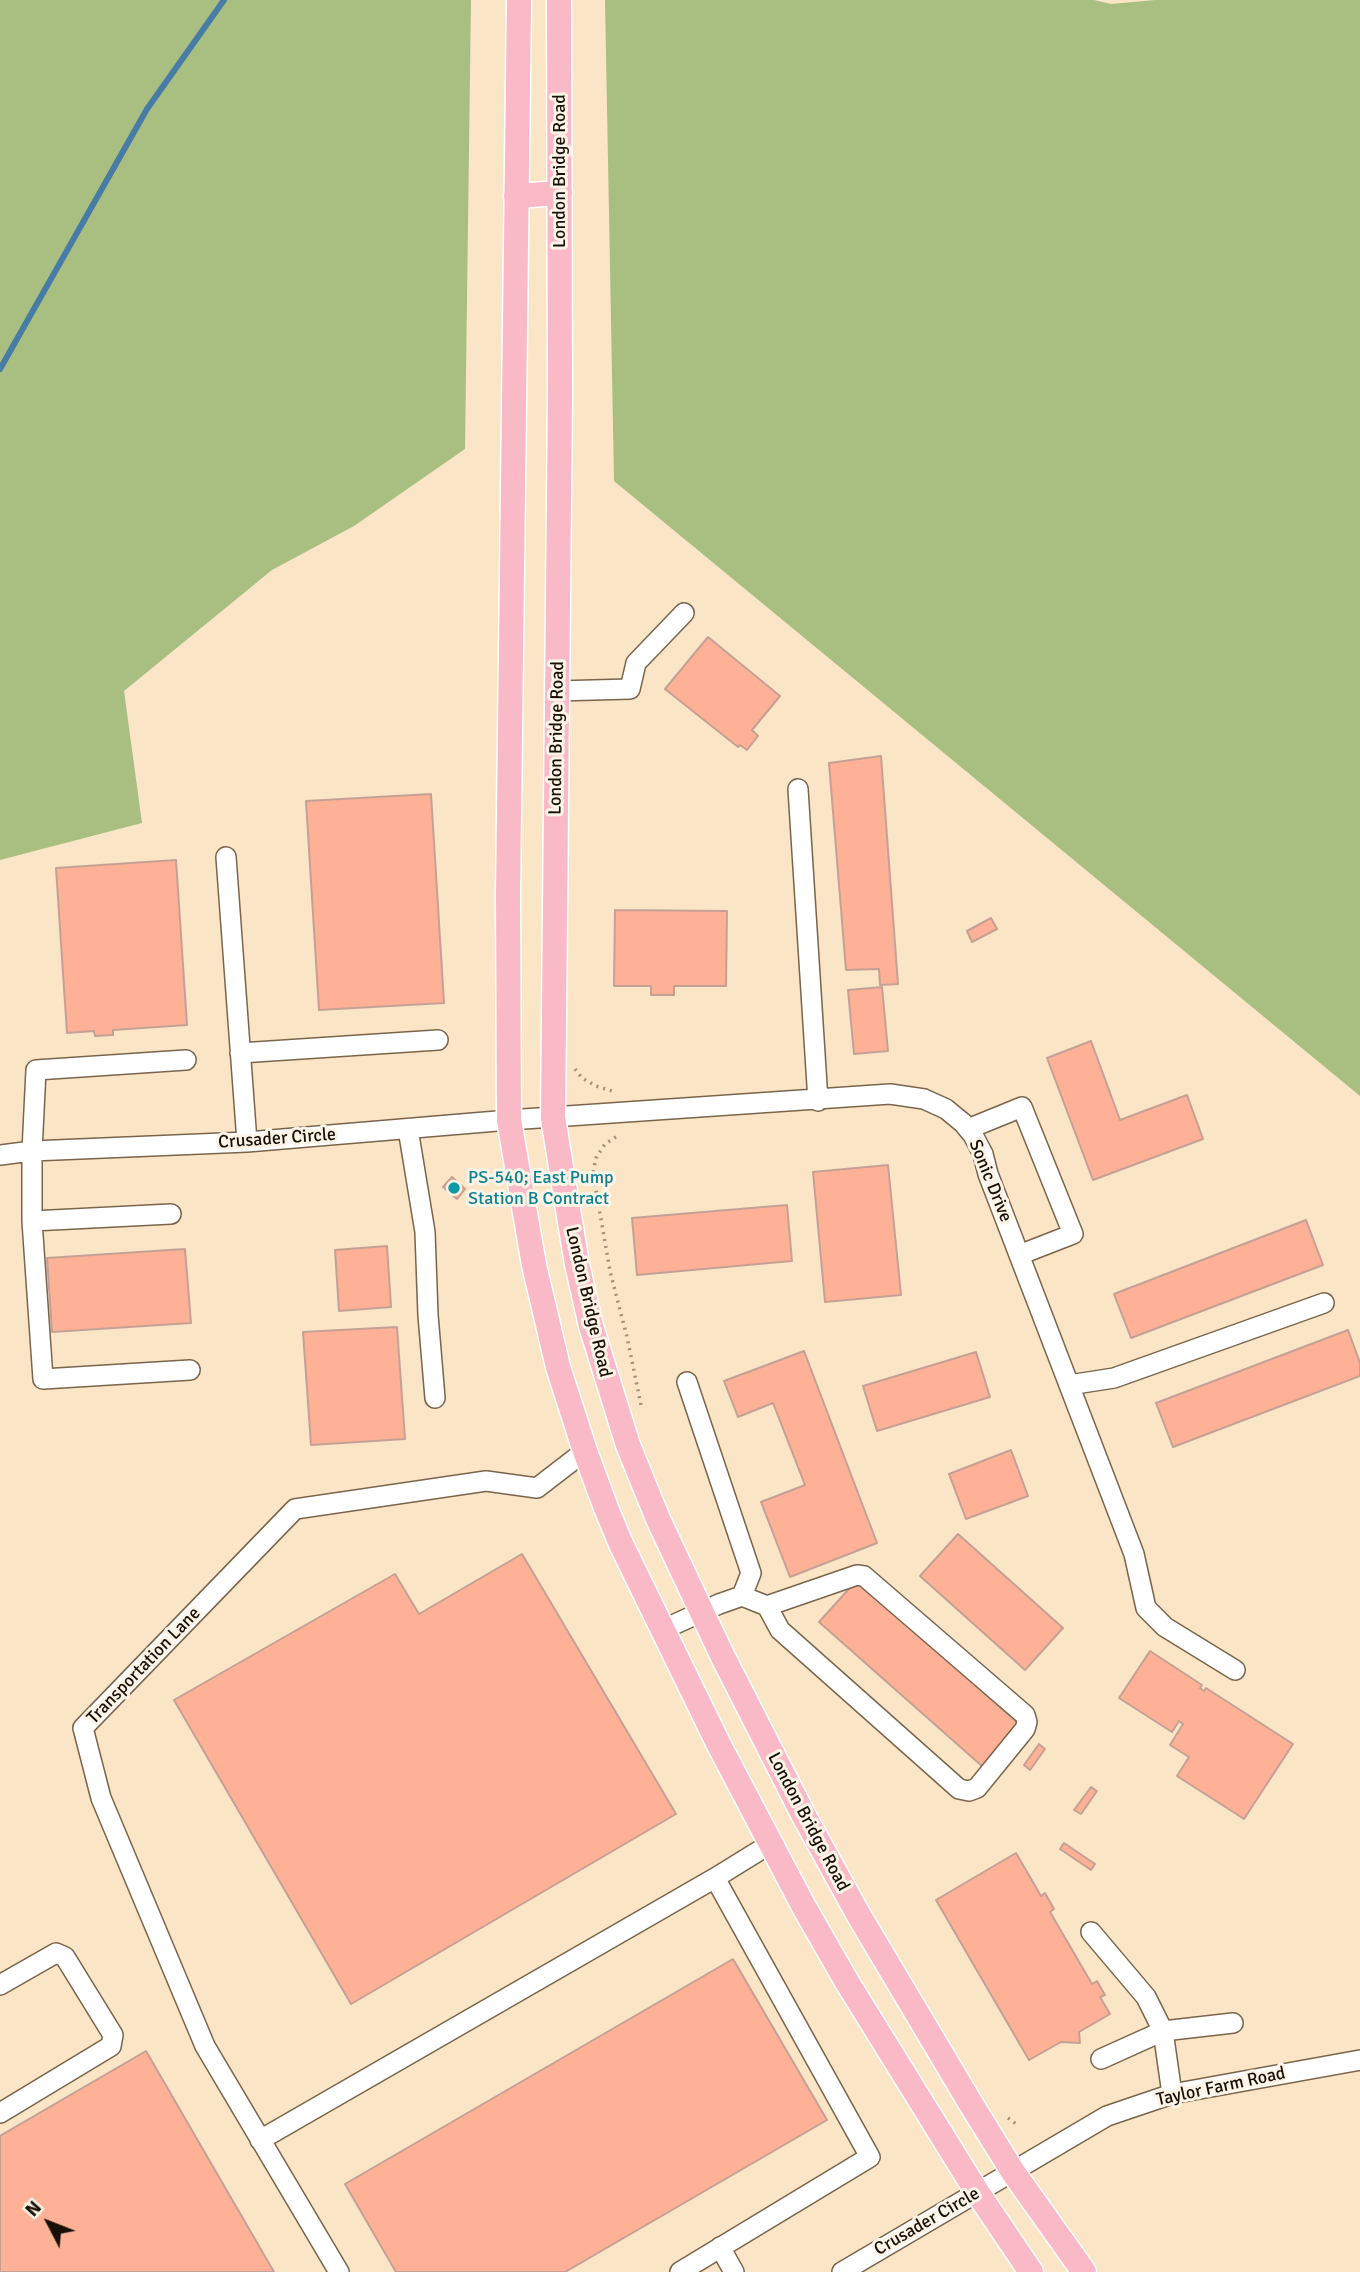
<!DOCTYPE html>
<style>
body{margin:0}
#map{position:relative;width:1360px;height:2272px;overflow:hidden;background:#fbe5c7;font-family:Signika,sans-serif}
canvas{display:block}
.north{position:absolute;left:14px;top:2188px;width:70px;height:70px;-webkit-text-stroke:5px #fdf4e8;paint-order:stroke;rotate:312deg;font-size:19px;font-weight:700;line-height:28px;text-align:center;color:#181006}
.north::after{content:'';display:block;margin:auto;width:24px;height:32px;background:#181006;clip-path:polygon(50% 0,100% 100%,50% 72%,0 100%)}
</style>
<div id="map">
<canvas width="1360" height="2272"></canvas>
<div class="north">N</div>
</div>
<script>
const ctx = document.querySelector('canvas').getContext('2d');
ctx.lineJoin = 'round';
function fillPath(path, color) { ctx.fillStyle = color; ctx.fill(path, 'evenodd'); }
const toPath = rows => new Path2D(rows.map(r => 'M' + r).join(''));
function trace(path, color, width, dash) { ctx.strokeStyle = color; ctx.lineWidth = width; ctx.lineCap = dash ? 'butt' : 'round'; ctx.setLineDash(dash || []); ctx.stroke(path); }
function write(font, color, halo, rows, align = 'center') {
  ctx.font = font + ' Signika,sans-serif'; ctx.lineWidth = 6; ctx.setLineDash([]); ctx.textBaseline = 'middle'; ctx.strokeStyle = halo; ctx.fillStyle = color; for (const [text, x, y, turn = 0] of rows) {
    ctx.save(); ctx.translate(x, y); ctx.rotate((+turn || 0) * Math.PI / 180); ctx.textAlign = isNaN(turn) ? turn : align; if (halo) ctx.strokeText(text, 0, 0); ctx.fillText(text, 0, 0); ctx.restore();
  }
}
fillPath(toPath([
 [0,0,471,0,465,449,354,526,272,570,124,691,142,823,0,860],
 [605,0,1094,0,1111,4,1155,0,1360,0,1360,1096,614,481]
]), '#a9bf81');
trace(toPath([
 [0,369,147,109,224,0]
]), '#467ca6', 6);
const building = toPath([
 [708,637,780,696,752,730,758,736,747,750,740,745,738,747,665,689,708,637],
 [881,756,898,984,880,985,879,969,846,970,829,763,881,756],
 [431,794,444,1003,319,1010,306,801,431,794],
 [176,860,187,1025,113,1030,113,1035,95,1036,94,1031,67,1033,56,868,176,860],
 [615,910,727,911,726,986,674,986,674,995,651,995,651,986,614,986,615,910],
 [991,918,997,929,972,942,967,931,991,918],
 [882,987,888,1051,854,1054,848,990,882,987],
 [1091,1041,1120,1120,1187,1095,1203,1139,1093,1180,1047,1058,1091,1041],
 [888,1165,901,1295,825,1302,813,1172,888,1165],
 [452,1177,465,1189,457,1199,443,1187,452,1177],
 [787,1205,792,1261,637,1275,632,1218,787,1205],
 [1306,1220,1323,1265,1131,1338,1114,1294,1306,1220],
 [387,1246,391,1307,339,1311,335,1250,387,1246],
 [185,1249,191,1323,52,1332,47,1258,185,1249],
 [397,1327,405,1439,311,1445,303,1332,397,1327],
 [1348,1330,1360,1363,1360,1376,1173,1447,1156,1403,1348,1330],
 [804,1351,877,1543,790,1577,761,1502,805,1485,773,1403,738,1417,724,1381,804,1351],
 [976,1352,990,1397,877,1431,863,1386,976,1352],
 [1011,1450,1028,1496,966,1519,949,1474,1011,1450],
 [958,1534,1063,1628,1025,1670,920,1576,958,1534],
 [522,1554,676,1814,351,2004,174,1700,395,1574,419,1614,522,1554],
 [857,1580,1020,1725,983,1767,819,1622,857,1580],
 [1150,1651,1202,1685,1200,1688,1204,1691,1206,1688,1293,1744,1244,1819,1177,1776,1189,1757,1170,1745,1183,1724,1179,1721,1172,1732,1119,1698,1150,1651],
 [1039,1744,1045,1749,1030,1770,1024,1765,1039,1744],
 [1091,1787,1097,1791,1081,1814,1074,1810,1091,1787],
 [1064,1843,1095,1864,1091,1870,1060,1849,1064,1843],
 [1016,1853,1041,1896,1045,1893,1054,1909,1050,1912,1092,1984,1097,1981,1105,1995,1100,1997,1110,2014,1079,2032,1080,2043,1061,2042,1029,2060,936,1900,1016,1853],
 [733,1959,827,2120,565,2272,396,2272,345,2184,733,1959],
 [146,2051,274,2272,0,2272,0,2136,146,2051]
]);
fillPath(building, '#feb196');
trace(building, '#c4a194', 2);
const minor = toPath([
 [557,691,630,689,636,663,684,613],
 [798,789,818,1101],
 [226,857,247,1142],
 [240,1053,438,1040],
 [186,1060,36,1070,32,1151,32,1221,43,1379,190,1370],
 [408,1129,425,1232,428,1315,435,1398],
 [968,1129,1022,1107,1073,1234,1019,1255],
 [0,1155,32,1151,247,1142,509,1120,890,1094,924,1099,946,1109,963,1123,973,1135,983,1154,988,1174,1134,1554,1146,1608,1165,1627,1235,1670],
 [32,1221,171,1214],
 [687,1382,751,1573,742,1596],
 [1069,1385,1114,1378,1324,1303],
 [662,1630,719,1604,742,1596,767,1606,857,1575,864,1576,1025,1715,1027,1722,1025,1729,977,1788,969,1791,959,1789,780,1630,767,1606],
 [715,1878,770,1844],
 [1091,1932,1146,1997,1163,2031,1233,2023],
 [0,1985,56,1953,65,1957,113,2035,111,2046,0,2113],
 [1101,2059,1163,2031,1172,2094],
 [260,2140,715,1878,870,2157,680,2272],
 [720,2247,734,2272],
 [339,2272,205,2046,101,1798,83,1728,295,1509,486,1481,537,1488,585,1451],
 [842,2272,1107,2116,1172,2094,1360,2060]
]);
const major = toPath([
 [519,0,508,894,509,1120,534,1265,558,1367,585,1451,606,1508,621,1544,719,1745,804,1907,847,1982,977,2192,1031,2272],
 [559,0,560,394,553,1118,577,1264,591,1326,628,1445,658,1519,722,1655,803,1814,858,1914,971,2104,1013,2172,1084,2272],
 [516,196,560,193]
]);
trace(minor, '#79654b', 22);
trace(major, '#fff', 27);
trace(toPath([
 [575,1069,582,1078,596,1086,612,1091],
 [616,1137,605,1144,596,1158,593,1173,610,1271,627,1337,641,1405],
 [1008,2118,1019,2126]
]), '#a0907a', 3.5, [2, 5]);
trace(minor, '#fff', 19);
trace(major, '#fab9c7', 24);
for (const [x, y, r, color] of [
 [454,1188,7,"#0f9aa8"]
]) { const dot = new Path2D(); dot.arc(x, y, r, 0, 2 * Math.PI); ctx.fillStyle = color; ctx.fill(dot); trace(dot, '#fdf4e8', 2.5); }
write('18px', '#181006', '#fdf4e8', [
 ["London Bridge Road",560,171,-90],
 ["London Bridge Road",557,738,-89],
 ["Crusader Circle",277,1139,-4],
 ["Sonic Drive",990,1181,68],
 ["London Bridge Road",588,1302,77],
 ["Transportation Lane",144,1666,-46],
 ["London Bridge Road",808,1822,62],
 ["Taylor Farm Road",1221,2087,-12],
 ["Crusader Circle",927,2222,-30]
]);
write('18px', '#0d838f', '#fdf4e8', [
 ["PS-540; East Pump",468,1178],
 ["Station B Contract",468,1199]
], 'left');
</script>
